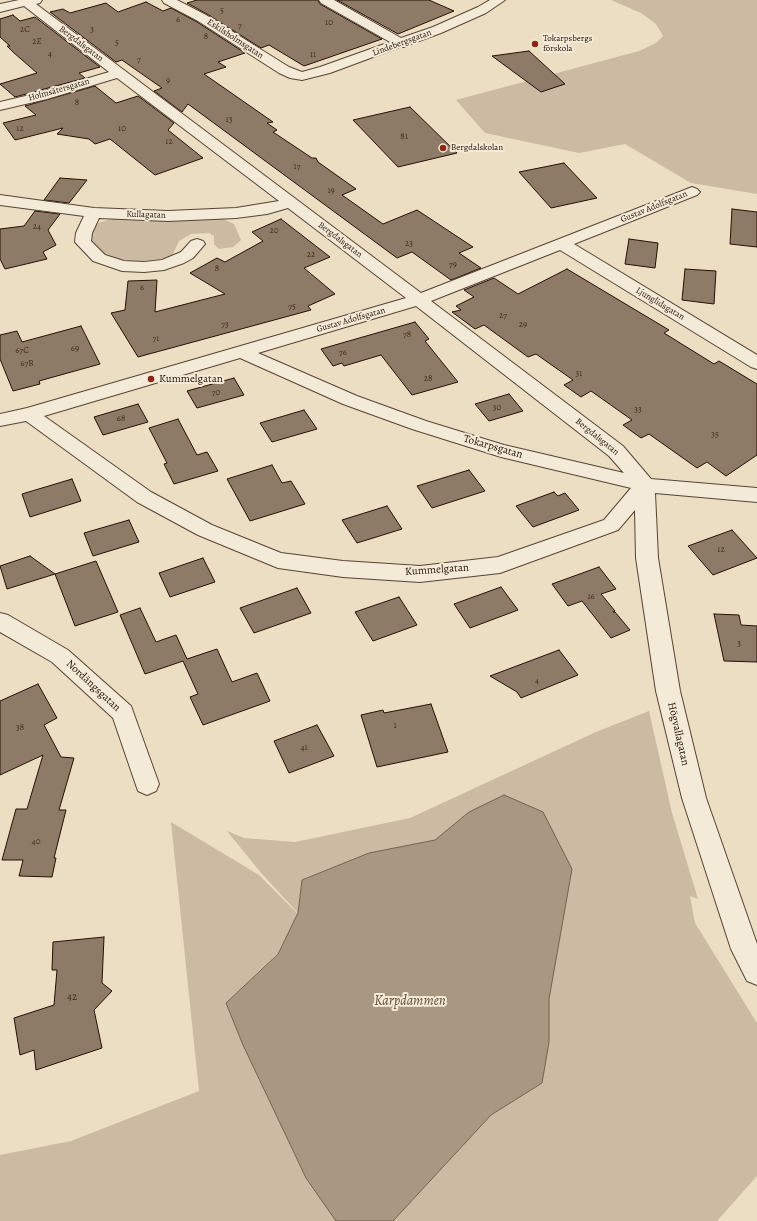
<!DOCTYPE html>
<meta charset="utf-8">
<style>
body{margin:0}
canvas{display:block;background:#ecdec2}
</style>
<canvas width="757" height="1221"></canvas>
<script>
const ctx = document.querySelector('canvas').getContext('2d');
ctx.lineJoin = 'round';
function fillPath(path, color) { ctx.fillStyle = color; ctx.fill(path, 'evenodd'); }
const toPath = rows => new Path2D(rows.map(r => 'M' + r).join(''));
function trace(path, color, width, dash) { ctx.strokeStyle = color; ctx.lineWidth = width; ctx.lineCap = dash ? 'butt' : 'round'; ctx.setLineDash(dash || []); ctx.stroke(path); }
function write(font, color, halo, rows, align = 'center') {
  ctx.font = font + ' Alegreya,serif'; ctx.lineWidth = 4; ctx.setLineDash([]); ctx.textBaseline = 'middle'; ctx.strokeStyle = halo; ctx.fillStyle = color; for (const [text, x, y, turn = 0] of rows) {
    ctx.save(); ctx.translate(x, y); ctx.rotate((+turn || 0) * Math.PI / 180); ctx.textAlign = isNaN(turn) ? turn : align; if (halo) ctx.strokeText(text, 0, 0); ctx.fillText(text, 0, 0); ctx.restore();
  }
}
fillPath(toPath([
 [611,0,757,0,757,194,691,183,625,144,579,153,485,133,456,100,639,51,656,43,663,36,656,24,641,13],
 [221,218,234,224,238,233,241,240,233,247,219,249,214,244,214,236,209,233,191,234,179,241,172,256,161,259,140,261,116,259,101,252,89,240,92,229,98,223,111,219],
 [649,711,672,813,698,899,690,896,695,923,757,1023,757,1176,717,1221,393,1221,491,1115,542,1083,549,1042,549,999,469,812,435,840,369,853,302,880,298,913,262,874,227,831,244,838,295,842,410,818,596,732],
 [171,822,259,875,300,916,277,954,226,1003,243,1045,306,1178,338,1221,0,1221,0,1155,71,1141,199,1091]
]), '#cabba2');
const water = toPath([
 [504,795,543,812,572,869,549,999,549,1042,542,1083,491,1115,393,1221,336,1221,306,1178,243,1045,226,1003,278,954,298,913,302,880,369,853,435,840,469,812,504,795]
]);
fillPath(water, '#a99881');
trace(water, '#75614f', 1);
const building = toPath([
 [197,0,318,0,320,4,382,39,304,66,269,45,261,48,207,14,187,3,197,0],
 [337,0,429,0,454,11,398,34,337,0],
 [146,2,163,11,171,8,197,22,245,53,218,62,226,67,204,74,273,122,267,123,277,130,273,132,312,158,316,158,318,162,356,189,342,195,383,224,417,210,473,247,459,253,481,268,451,280,412,252,397,258,188,104,182,112,154,91,162,88,122,60,116,62,50,12,63,9,70,13,106,3,118,12,146,2],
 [13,15,20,21,35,17,100,67,79,73,85,78,15,97,0,84,37,73,13,52,7,46,10,46,0,37,0,19,13,15],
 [529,51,565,84,541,92,492,56,529,51],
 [95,86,116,103,138,96,174,123,168,130,203,158,155,175,110,139,95,144,89,139,57,134,63,128,15,140,3,123,36,115,25,106,95,86],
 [410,107,457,153,398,167,353,120,410,107],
 [564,163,597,198,551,208,519,172,564,163],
 [60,178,87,180,69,203,44,200,60,178],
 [732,209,757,212,757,247,730,244,732,209],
 [35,211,60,214,48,230,56,245,43,252,47,259,5,269,0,259,0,229,24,226,35,211],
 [281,219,330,257,304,268,335,294,308,306,311,310,138,357,111,313,125,310,128,281,157,280,155,312,225,294,190,273,217,258,225,262,263,241,252,232,281,219],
 [629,239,658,243,655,268,625,264,629,239],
 [567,269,669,330,664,333,714,364,719,361,757,384,757,455,726,476,707,462,697,468,649,434,641,438,623,425,632,420,591,391,581,397,564,385,573,380,536,354,528,357,484,325,475,329,452,312,461,310,456,306,474,297,464,290,494,278,518,294,567,269],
 [685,269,716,271,714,304,682,300,685,269],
 [415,322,429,339,425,341,458,382,412,395,381,355,344,366,342,363,333,366,321,349,415,322],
 [81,326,100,364,39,381,40,384,13,391,0,359,0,335,17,331,22,342,81,326],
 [234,378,244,395,197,408,187,391,234,378],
 [509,394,523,411,489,421,475,404,509,394],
 [138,404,148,422,103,435,94,417,138,404],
 [304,410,317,429,272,442,260,423,304,410],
 [178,419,197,455,207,452,218,471,174,484,164,464,167,463,149,428,178,419],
 [272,465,282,483,291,481,305,504,250,521,227,479,272,465],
 [469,470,485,491,432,508,417,486,469,470],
 [72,479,81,501,30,517,22,494,72,479],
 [554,492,558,496,565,493,579,510,533,527,516,506,554,492],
 [387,506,402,529,357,543,342,520,387,506],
 [129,520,139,542,93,556,84,533,129,520],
 [732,530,757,558,713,575,688,546,732,530],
 [30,556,55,574,96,561,118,612,75,626,55,574,7,589,0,566,30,556],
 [203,558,215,582,170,597,159,573,203,558],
 [599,567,616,589,601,594,615,611,613,612,615,612,630,630,611,638,582,601,568,606,552,584,599,567],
 [501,587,518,610,470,628,454,604,501,587],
 [297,588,311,613,254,633,240,608,297,588],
 [399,597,417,625,373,641,355,612,399,597],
 [140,608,156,642,176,635,187,659,217,649,232,682,257,673,270,701,203,725,190,697,198,694,183,661,145,674,120,615,140,608],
 [714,614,739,615,741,625,757,626,757,662,724,661,714,614],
 [559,650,578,675,521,698,517,692,490,676,559,650],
 [38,684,57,718,44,725,61,757,74,758,59,810,66,810,54,858,56,858,52,877,19,876,23,860,2,860,16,809,27,809,43,755,0,775,0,701,38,684],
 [431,704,448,752,377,767,361,715,383,710,384,713,431,704],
 [317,725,334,756,289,773,274,741,317,725],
 [104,937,102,983,112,991,94,1010,102,1048,36,1070,34,1050,20,1055,14,1018,54,1005,57,970,52,970,53,942,104,937]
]);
fillPath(building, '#8d7b67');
trace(building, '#260f04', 1);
const minor = toPath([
 [19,0,42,0,40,3,36,4,421,293,687,189,692,187,697,189,700,192,697,195,574,244,757,355,757,369,751,367,560,250,431,301,623,446,651,479,757,488,757,502,655,493,658,558,680,691,706,798,757,944,757,985,747,981,731,949,682,798,656,691,636,558,635,510,618,530,500,573,420,582,343,577,278,568,198,535,137,502,26,421,0,426,0,414,27,408,406,298,288,208,267,214,236,218,168,221,99,218,92,233,91,241,105,255,124,261,144,262,162,260,181,252,191,241,197,239,203,241,205,244,193,258,184,263,164,270,144,272,122,271,93,261,75,242,76,233,84,216,0,205,0,195,94,208,168,211,236,208,279,201,117,78,47,99,0,110,0,102,38,93,109,72,24,6,0,12,0,4,19,0],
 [416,306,609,456,624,473,504,445,426,421,357,396,258,353,416,306],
 [240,358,343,404,412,429,501,457,631,488,604,520,498,557,420,566,343,561,281,553,212,525,151,492,44,416,240,358],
 [162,0,177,0,206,15,289,67,302,72,320,67,390,42,321,3,319,0,334,0,401,38,433,27,478,7,490,0,505,0,486,13,441,33,408,45,407,47,400,47,330,73,302,80,290,78,279,73,198,21,164,3,162,0],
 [0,613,8,615,68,650,131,706,159,784,156,791,147,795,138,791,113,718,52,662,0,632,0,613]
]);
trace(minor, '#584334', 2);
fillPath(minor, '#f3ead7');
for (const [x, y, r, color] of [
 [535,44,4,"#8f2418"],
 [443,148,4,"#8f2418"],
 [151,379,4,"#8f2418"]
]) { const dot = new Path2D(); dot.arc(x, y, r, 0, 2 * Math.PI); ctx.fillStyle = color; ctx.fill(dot); trace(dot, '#f3ead7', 1.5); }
write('9px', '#402a1d', null, [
 ["5",222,11],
 ["6",178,20],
 ["10",329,23],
 ["7",240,26],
 ["2C",25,30],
 ["3",92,30],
 ["8",206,37],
 ["2E",37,42],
 ["5",117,43],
 ["4",50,54],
 ["11",313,55],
 ["7",139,60],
 ["9",168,81],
 ["8",77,103],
 ["13",229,120],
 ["12",20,129],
 ["10",122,129],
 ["81",404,137],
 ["12",169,142],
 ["17",297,167],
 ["19",331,191],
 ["24",37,227],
 ["20",274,231],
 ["23",409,244],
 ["22",311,255],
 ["79",453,265],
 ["8",217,269],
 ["6",142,288],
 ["75",292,307],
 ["27",503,316],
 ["73",225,325],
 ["29",523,325],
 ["78",407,335],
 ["71",156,339],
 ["69",75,349],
 ["67C",22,351],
 ["76",343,353],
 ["67B",27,364],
 ["31",579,374],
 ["28",428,379],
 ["70",216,393],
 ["30",497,408],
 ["33",638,410],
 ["68",121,419],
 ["35",715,435],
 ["12",721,550],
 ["16",591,597],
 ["3",739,644],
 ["4",537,681],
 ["1",395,726],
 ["38",20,728],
 ["41",304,748],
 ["40",36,842]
]);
write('9px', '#260f04', '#f3ead7', [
 ["Eskilsholmsgatan",235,39,33],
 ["Lindebergsgatan",402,43,-20],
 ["Bergdalsgatan",81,44,37],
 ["Holmsätersgatan",59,90,-16],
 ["Gustav Adolfsgatan",654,207,-22],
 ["Kullagatan",146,215,2],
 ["Bergdalsgatan",340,240,37],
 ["Ljunglidsgatan",660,304,31],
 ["Gustav Adolfsgatan",351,320,-16],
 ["Bergdalsgatan",597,437,39]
]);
write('9px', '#260f04', '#f3ead7', [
 ["Tokarpsbergs",543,39],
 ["förskola",543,49],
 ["Bergdalskolan",451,148]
], 'left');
write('11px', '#260f04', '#f3ead7', [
 ["Kummelgatan",159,379]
], 'left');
write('11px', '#260f04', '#f3ead7', [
 ["Tokarpsgatan",493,447,16],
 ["Kummelgatan",437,570,-4],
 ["Nordängsgatan",93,686,43],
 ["Högvallagatan",678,734,77]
]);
write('11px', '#402a1d', null, [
 ["42",72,997]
]);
write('italic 14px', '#614d3c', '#f3ead7', [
 ["Karpdammen",410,1002]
]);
</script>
